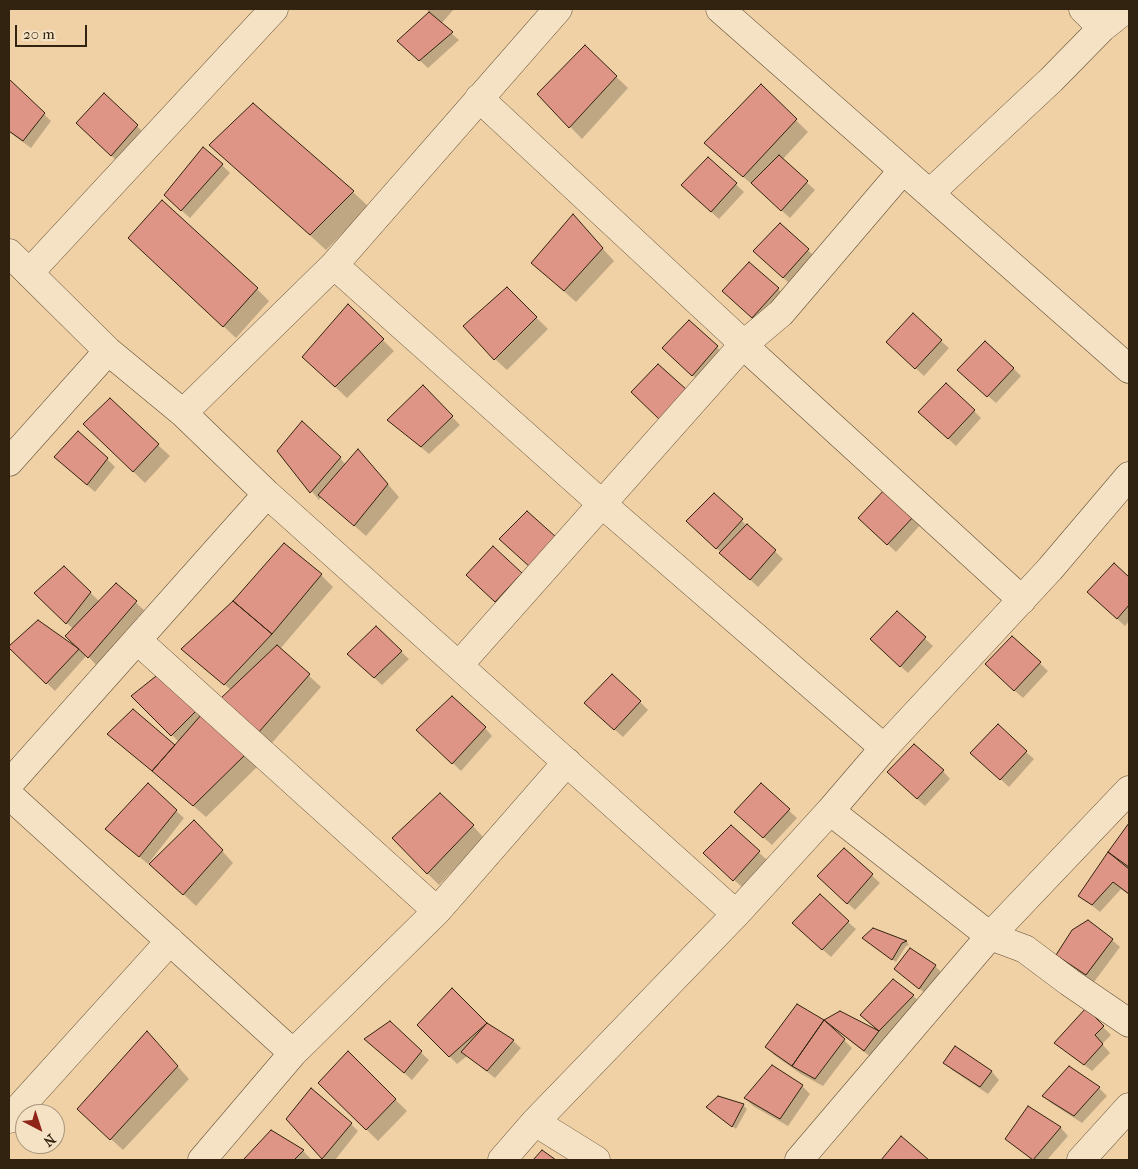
<!DOCTYPE html>
<style>
body{margin:0}
#map{position:relative;width:1138px;height:1169px;overflow:hidden;background:#f0d1a5;font-family:"IM FELL French Canon",serif}
canvas{display:block}
.frame{position:absolute;inset:0;border:10px solid #31230f;pointer-events:none}
.north{position:absolute;left:15px;top:1104px;width:50px;height:50px;box-sizing:border-box;background:#f5e1c4;border:1px solid #a7957c;border-radius:50%;rotate:140deg;font-size:14px;font-weight:700;line-height:20px;text-align:center;color:#31230f}
.north::after{content:'';display:block;margin:auto;width:18px;height:22px;background:#8f2418;clip-path:polygon(50% 0,100% 100%,50% 72%,0 100%)}
.scale{position:absolute;left:15px;top:25px;width:72px;height:22px;box-sizing:border-box;border:2px solid #31230f;border-top:0;padding-left:6px;font-size:15px;line-height:18px;white-space:nowrap;color:#31230f;-webkit-text-stroke:4px #f5e1c4;paint-order:stroke}
</style>
<div id="map">
<canvas width="1138" height="1169"></canvas>
<div class="frame"></div>
<div class="north">N</div>
<div class="scale">20 m</div>
</div>
<script>
const ctx = document.querySelector('canvas').getContext('2d');
ctx.lineJoin = 'round';
function fillPath(path, color) { ctx.fillStyle = color; ctx.fill(path, 'evenodd'); }
const toPath = rows => new Path2D(rows.map(r => 'M' + r).join(''));
function trace(path, color, width, dash) { ctx.strokeStyle = color; ctx.lineWidth = width; ctx.lineCap = dash ? 'butt' : 'round'; ctx.setLineDash(dash || []); ctx.stroke(path); }
fillPath(toPath([
 [426,9,454,9,441,24,459,40,428,68,399,41,430,13],
 [585,47,628,88,582,139,539,94],
 [9,81,51,121,31,148,9,132],
 [761,86,808,132,782,160,815,190,790,218,705,143],
 [104,94,145,134,119,163,85,131],
 [211,145,353,192,369,207,326,250],
 [708,158,744,192,719,219,690,193],
 [222,165,230,173,190,218,173,203],
 [780,224,816,258,791,285,763,259],
 [584,228,614,261,576,302,532,263],
 [141,249,257,289,269,301,236,338],
 [507,289,548,329,507,370,495,359],
 [778,289,786,297,761,325,732,298],
 [348,306,394,351,347,398,315,368],
 [689,321,725,355,700,382,671,356],
 [941,341,949,348,924,376,895,349],
 [1013,368,1021,376,996,403,967,377],
 [423,387,460,425,429,454,389,420],
 [974,411,981,418,956,446,928,420],
 [96,436,158,445,170,456,145,483],
 [278,451,340,458,346,465,359,451,399,497,366,536,321,497,319,500],
 [107,459,115,467,95,492,63,464],
 [885,491,921,524,896,552,867,525],
 [714,495,783,559,758,587,696,529],
 [1115,565,1129,578,1129,621,1125,626,1096,600],
 [64,567,100,602,116,585,144,610,96,665,87,655,55,691,10,647,38,622,79,650,79,649,73,629,36,593],
 [521,574,529,581,504,609,475,582],
 [321,575,333,587,280,649,321,687,271,744,234,710,231,690,183,649],
 [897,613,933,646,908,673,879,647],
 [376,628,409,659,382,685,356,661],
 [1012,637,1048,671,1023,698,994,672],
 [160,675,260,764,206,817,161,778,175,747,179,742,133,697],
 [640,702,648,710,623,737,594,711],
 [485,728,492,736,461,771,418,730],
 [1026,752,1034,759,1009,787,980,760],
 [943,771,950,779,925,806,896,780],
 [761,785,797,818,772,845,743,819],
 [176,811,184,818,148,864,115,837],
 [473,826,484,838,439,885,427,873],
 [1129,826,1129,895,1121,889,1100,912,1080,896],
 [731,827,767,860,742,887,713,861],
 [206,833,233,863,196,906,163,875],
 [844,849,880,883,855,910,826,884],
 [848,922,856,929,831,957,802,931],
 [873,930,907,942,909,945,906,946,896,962,867,942],
 [1112,940,1120,947,1094,982,1066,962,1058,955],
 [910,950,935,966,943,974,927,995,896,969],
 [913,996,921,1003,872,1058,836,1030,835,1031,852,1048,823,1086,801,1074,774,1055,766,1047,840,1013,880,1033,869,1022],
 [1086,1010,1111,1035,1102,1044,1110,1053,1092,1071,1056,1043],
 [390,1023,429,1060,412,1080,374,1046],
 [486,1024,513,1041,521,1048,495,1078,467,1056,457,1064,419,1025],
 [147,1032,189,1079,123,1150,90,1120],
 [955,1048,992,1072,999,1080,988,1094,952,1070,945,1062],
 [348,1053,407,1111,378,1141,320,1083],
 [802,1086,810,1094,788,1126,753,1106,745,1098],
 [1099,1088,1107,1096,1082,1123,1051,1103,1044,1096],
 [718,1098,743,1105,747,1109,736,1129,711,1110],
 [1028,1107,1061,1128,1068,1136,1047,1160,1032,1160,1007,1139],
 [288,1119,351,1124,358,1131,335,1160,325,1160],
 [271,1132,303,1151,311,1159,309,1160,244,1160]
]), '#0003');
const building = toPath([
 [429,12,453,32,419,61,397,41,429,12],
 [585,45,617,76,569,128,537,94,585,45],
 [9,79,45,113,23,141,9,131,9,79],
 [761,84,797,119,743,177,704,143,761,84],
 [104,93,138,125,111,156,76,123,104,93],
 [253,103,354,191,310,235,209,145,253,103],
 [203,147,223,164,181,211,164,195,203,147],
 [779,155,808,181,781,211,751,183,779,155],
 [708,157,737,183,711,212,681,185,708,157],
 [162,200,258,288,223,327,128,238,162,200],
 [573,214,603,248,564,291,531,263,573,214],
 [780,223,809,249,783,278,753,251,780,223],
 [749,262,779,288,752,318,722,291,749,262],
 [507,287,537,317,494,360,463,326,507,287],
 [348,304,384,339,335,387,302,357,348,304],
 [913,313,942,340,915,369,886,342,913,313],
 [689,320,718,346,692,376,662,348,689,320],
 [985,341,1014,368,987,397,957,370,985,341],
 [658,364,687,390,660,420,631,392,658,364],
 [946,383,975,410,948,439,918,412,946,383],
 [423,385,453,416,421,447,387,420,423,385],
 [110,398,159,444,133,472,83,424,110,398],
 [302,421,341,457,310,493,277,451,302,421],
 [78,431,108,458,87,485,54,457,78,431],
 [358,449,388,484,354,526,318,495,358,449],
 [885,489,914,516,887,545,858,518,885,489],
 [714,493,743,519,716,549,686,521,714,493],
 [527,511,556,537,530,567,499,539,527,511],
 [747,524,776,550,750,580,719,553,747,524],
 [284,543,322,574,272,634,233,601,284,543],
 [493,546,522,573,495,602,466,575,493,546],
 [1114,563,1129,577,1129,605,1117,619,1087,592,1114,563],
 [64,566,91,592,66,624,34,593,64,566],
 [116,583,137,601,88,658,65,636,116,583],
 [233,601,272,634,224,685,181,649,233,601],
 [897,611,926,637,900,667,870,639,897,611],
 [38,620,79,649,46,684,9,648,9,646,38,620],
 [376,626,402,651,374,678,347,654,376,626],
 [1012,636,1041,662,1014,691,985,664,1012,636],
 [277,645,310,674,258,733,221,698,277,645],
 [160,673,205,702,171,736,131,696,160,673],
 [612,674,641,701,614,730,584,703,612,674],
 [452,696,486,727,452,764,416,730,452,696],
 [133,709,175,745,152,771,107,734,133,709],
 [202,714,249,751,193,806,152,771,202,714],
 [998,724,1027,751,1000,780,970,753,998,724],
 [914,744,944,770,917,799,887,772,914,744],
 [148,783,177,810,139,857,105,829,148,783],
 [761,783,790,809,763,838,734,812,761,783],
 [440,793,474,825,427,874,392,838,440,793],
 [194,820,223,850,183,895,149,864,194,820],
 [1129,823,1129,867,1108,852,1129,823],
 [731,825,760,851,733,881,703,853,731,825],
 [844,848,873,874,847,904,817,876,844,848],
 [1108,852,1129,869,1129,894,1113,882,1092,905,1078,896,1108,852],
 [820,894,849,921,822,950,792,923,820,894],
 [1088,920,1113,939,1086,975,1056,955,1072,930,1088,920],
 [873,928,907,941,902,943,892,960,862,938,873,928],
 [910,948,936,965,919,989,894,969,910,948],
 [893,979,914,995,879,1031,860,1015,893,979],
 [452,988,487,1023,449,1057,417,1025,452,988],
 [797,1004,824,1020,792,1066,765,1047,797,1004],
 [1086,1008,1104,1026,1095,1035,1103,1044,1084,1065,1054,1043,1086,1008],
 [840,1011,879,1031,864,1051,824,1020,840,1011],
 [824,1020,845,1039,815,1079,792,1066,824,1020],
 [390,1021,422,1051,404,1073,364,1039,390,1021],
 [487,1023,514,1040,487,1071,461,1052,487,1023],
 [147,1031,178,1066,110,1140,77,1109,147,1031],
 [955,1046,992,1071,980,1087,943,1063,955,1046],
 [348,1051,396,1099,366,1130,318,1083,348,1051],
 [772,1065,803,1085,780,1119,744,1098,772,1065],
 [1069,1066,1100,1087,1074,1116,1042,1096,1069,1066],
 [311,1088,352,1123,322,1159,286,1119,311,1088],
 [718,1096,744,1104,732,1127,706,1107,718,1096],
 [1028,1106,1061,1127,1033,1160,1005,1139,1028,1106],
 [271,1130,304,1150,294,1160,243,1160,271,1130],
 [901,1136,929,1160,881,1160,901,1136],
 [542,1150,556,1160,533,1160,542,1150]
]);
fillPath(building, '#df9585');
trace(building, '#31230f', 1);
const minor = toPath([
 [720,9,1129,369],
 [1102,28,1126,9],
 [479,98,733,334,743,345,781,313,903,170],
 [930,193,1051,80,1102,28,1083,9],
 [9,253,108,351,183,413,267,494,736,914],
 [334,265,602,504,884,748],
 [29,273,274,9],
 [183,413,334,265,558,9],
 [9,462,108,351],
 [137,640,437,911],
 [459,665,743,345,1022,600],
 [9,784,267,494],
 [9,795,293,1053],
 [830,811,990,936,1025,949,1069,982,1129,1023],
 [9,1119,170,941],
 [535,1122,596,1160],
 [202,1160,293,1053,437,911,567,762],
 [502,1160,535,1122,736,914,830,811,884,748,1050,569,1129,476],
 [799,1160,990,936,1129,790],
 [1081,1160,1129,1107]
]);
trace(minor, '#614e34', 29);
trace(minor, '#f5e1c4', 28);
</script>
